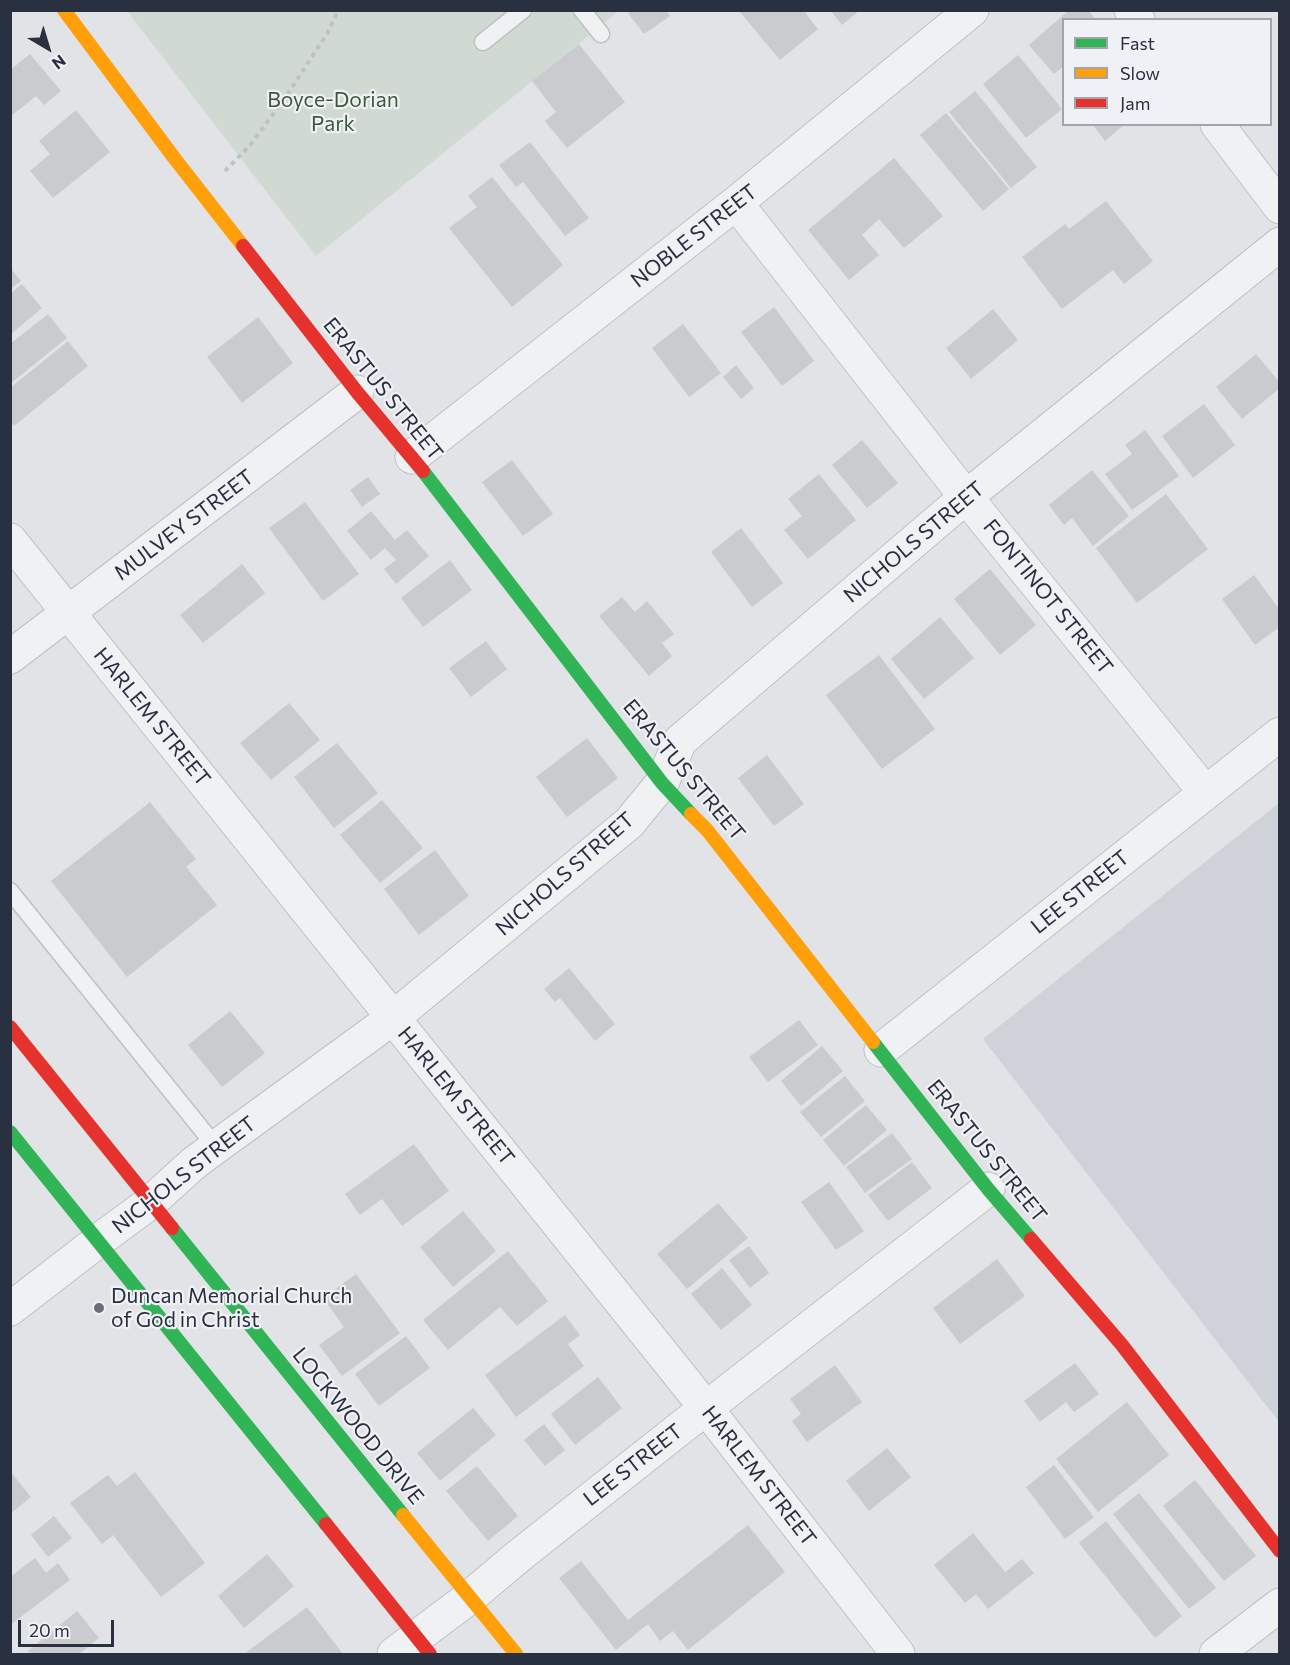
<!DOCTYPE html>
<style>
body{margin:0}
#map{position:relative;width:1290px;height:1665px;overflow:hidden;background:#e1e3e6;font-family:Commissioner,sans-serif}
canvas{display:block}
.frame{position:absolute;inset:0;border:12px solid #29303f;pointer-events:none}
.legend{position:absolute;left:1062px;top:18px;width:210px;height:108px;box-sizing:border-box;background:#eff1f6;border:2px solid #a0a4ad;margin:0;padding:8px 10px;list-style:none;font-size:18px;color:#29303f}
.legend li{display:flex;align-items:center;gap:12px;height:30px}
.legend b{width:30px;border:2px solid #a0a4ad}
.north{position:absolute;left:18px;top:18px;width:60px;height:60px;-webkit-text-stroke:4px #eff1f6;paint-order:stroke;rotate:142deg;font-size:16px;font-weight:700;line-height:24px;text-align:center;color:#29303f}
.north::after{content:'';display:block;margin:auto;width:21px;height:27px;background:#29303f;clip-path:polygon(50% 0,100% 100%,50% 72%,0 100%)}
.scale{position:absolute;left:18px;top:1620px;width:96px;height:27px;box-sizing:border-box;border:3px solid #29303f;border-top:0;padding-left:8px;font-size:18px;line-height:21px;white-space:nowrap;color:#29303f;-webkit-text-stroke:4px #eff1f6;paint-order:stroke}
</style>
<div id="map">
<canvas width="1290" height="1665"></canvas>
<div class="frame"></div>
<ul class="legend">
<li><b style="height:8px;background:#30b455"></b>Fast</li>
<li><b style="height:8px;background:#ff9f0a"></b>Slow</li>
<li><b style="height:8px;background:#e5322d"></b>Jam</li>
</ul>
<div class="north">N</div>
<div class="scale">20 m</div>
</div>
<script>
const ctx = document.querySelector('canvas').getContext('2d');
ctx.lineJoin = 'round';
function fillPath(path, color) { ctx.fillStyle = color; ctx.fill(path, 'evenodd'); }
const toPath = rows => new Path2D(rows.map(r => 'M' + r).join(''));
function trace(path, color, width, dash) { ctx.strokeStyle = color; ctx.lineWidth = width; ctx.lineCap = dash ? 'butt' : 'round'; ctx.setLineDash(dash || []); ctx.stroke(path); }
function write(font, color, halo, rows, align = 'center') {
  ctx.font = font + ' Commissioner,sans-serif'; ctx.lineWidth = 4.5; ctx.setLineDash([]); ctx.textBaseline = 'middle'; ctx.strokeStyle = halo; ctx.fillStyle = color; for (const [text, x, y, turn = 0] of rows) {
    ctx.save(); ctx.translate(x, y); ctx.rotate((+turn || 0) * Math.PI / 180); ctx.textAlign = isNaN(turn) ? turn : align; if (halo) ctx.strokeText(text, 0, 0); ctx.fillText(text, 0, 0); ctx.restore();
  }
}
fillPath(toPath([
 [1279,803,1279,1422,983,1039]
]), '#d0d2d9');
fillPath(toPath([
 [127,11,619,11,316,256]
]), '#d1dad2');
fillPath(toPath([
 [631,10,666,10,670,16,644,34,628,13],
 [742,10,803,10,818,29,780,60,740,12],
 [830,10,860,10,842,25],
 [1069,10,1088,10,1096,20,1064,20,1064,66,1054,74,1029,45],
 [579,44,625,102,567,148,545,121,556,112,532,81],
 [30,54,61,91,44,105,36,96,10,117,10,70],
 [1018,55,1062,109,1026,138,983,84],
 [975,91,1037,167,1011,188,949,112],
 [76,110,110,152,53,198,30,171,50,154,39,141],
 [946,113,1009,189,983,211,920,135],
 [1092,124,1125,124,1105,141],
 [530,142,589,218,565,236,523,182,516,187,499,165],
 [894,158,943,216,904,248,879,219,862,235,879,255,849,280,808,230],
 [492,177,563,265,512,307,449,228,477,207,468,196],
 [1106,201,1153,261,1124,284,1113,270,1062,309,1022,257,1065,224,1069,229],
 [10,268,21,281,10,289],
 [22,284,42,308,10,335,10,294],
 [774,307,814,361,782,386,741,332],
 [993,309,1018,340,971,379,946,348],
 [48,314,67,338,10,384,10,344],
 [258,317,293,363,242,403,207,357],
 [683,324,721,373,689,397,652,348],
 [68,341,88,366,14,426,10,421,10,388],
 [1256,354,1280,383,1280,388,1242,419,1216,387],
 [736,365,754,388,741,399,723,377],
 [1204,404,1235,445,1193,478,1162,436],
 [1145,430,1179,476,1132,510,1105,474,1132,454,1125,445],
 [862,440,898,483,867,508,832,465],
 [512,460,553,514,523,536,482,482],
 [1092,470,1129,516,1093,546,1072,518,1064,525,1049,505],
 [819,474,856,520,808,559,784,530,802,516,788,499],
 [368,477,380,494,362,507,350,490],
 [1166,494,1208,549,1137,603,1096,548],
 [305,502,359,574,323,601,269,528],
 [371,511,395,540,407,530,429,556,396,584,384,569,396,560,385,548,371,560,347,531],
 [741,528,783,583,752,607,711,552],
 [450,560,472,590,423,627,401,598],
 [242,564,265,593,203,643,180,615],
 [990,569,1036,625,1000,655,954,599],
 [1254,575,1280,610,1280,627,1255,645,1222,599],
 [622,597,635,612,647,601,674,634,662,643,672,656,649,676,599,616],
 [940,617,974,658,924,699,891,659],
 [486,641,507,669,471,697,449,668],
 [879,655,935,729,882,769,826,695],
 [289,703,320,740,271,780,240,743],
 [587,738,618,778,567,817,536,777],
 [337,743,378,793,334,828,294,777],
 [767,755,804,804,774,826,738,778],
 [382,800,423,848,380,883,340,835],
 [150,802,196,859,186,867,217,905,127,977,51,881],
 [435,850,469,896,419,935,384,889],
 [569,968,615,1024,595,1041,560,998,555,1002,544,989],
 [230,1011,265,1053,222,1087,188,1045],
 [799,1020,818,1045,768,1082,749,1057],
 [822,1046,843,1071,801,1106,781,1081],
 [845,1076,865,1101,821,1137,800,1112],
 [866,1105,887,1130,844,1166,823,1140],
 [892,1133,912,1159,865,1193,846,1167],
 [414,1144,449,1191,402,1226,382,1199,360,1215,345,1194],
 [912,1162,932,1188,888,1221,868,1195],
 [829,1182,864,1231,836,1250,801,1202],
 [718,1203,748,1238,687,1289,657,1254],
 [463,1211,496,1251,453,1287,420,1247],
 [749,1246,769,1273,750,1288,729,1260],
 [508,1251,548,1301,517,1326,500,1307,448,1350,423,1320],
 [997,1259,1025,1296,960,1344,933,1308],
 [722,1268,752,1305,721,1330,691,1294],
 [356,1274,400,1333,342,1376,319,1345,344,1327,323,1298],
 [565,1315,580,1335,568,1344,584,1366,516,1417,485,1375],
 [406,1336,430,1368,379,1406,355,1374],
 [1075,1363,1099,1394,1074,1412,1066,1402,1040,1422,1024,1401],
 [835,1365,862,1402,807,1442,792,1421,801,1414,790,1399],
 [598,1377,622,1408,575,1445,551,1414],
 [1127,1402,1169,1455,1098,1512,1056,1459],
 [473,1408,496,1435,440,1481,417,1453],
 [544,1424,565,1450,545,1466,524,1440],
 [887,1448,911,1477,869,1511,846,1481],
 [1054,1465,1094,1517,1065,1539,1026,1487],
 [477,1466,518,1516,488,1541,446,1491],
 [10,1471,31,1497,10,1514],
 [135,1472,205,1563,161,1597,113,1535,102,1544,70,1503,108,1475,117,1486],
 [1195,1480,1256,1556,1224,1581,1163,1506],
 [1139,1493,1216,1588,1189,1609,1113,1514],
 [54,1516,72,1538,48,1557,31,1535],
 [1106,1521,1182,1616,1155,1638,1079,1543],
 [748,1525,785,1572,688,1650,673,1631,660,1641,648,1624,616,1650,559,1578,581,1561,628,1620],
 [973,1533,1005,1572,1022,1559,1034,1573,988,1609,976,1594,965,1603,934,1565],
 [267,1554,294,1586,244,1628,218,1596],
 [35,1558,46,1573,58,1563,70,1580,10,1625,10,1577],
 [307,1607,343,1654,244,1654],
 [77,1611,99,1638,79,1654,31,1654,28,1651]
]), '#cacbce');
const lane = toPath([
 [582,10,601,34],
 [483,42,523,10],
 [10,891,216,1147]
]);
const street = toPath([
 [1131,10,1138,20],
 [1217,124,1280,207],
 [736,203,966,497,1205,792],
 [412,457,736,203,972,10],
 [10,540,706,1408,898,1654],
 [10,657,357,392],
 [881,1050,1280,734],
 [10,1309,98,1241,151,1202,194,1163,393,1018,629,823,662,783,680,741,966,497,1280,244],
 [394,1654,470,1597,520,1555,683,1426,988,1189],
 [1216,1654,1280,1605]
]);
trace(lane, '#bfc1c4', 19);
trace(street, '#bfc1c4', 35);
trace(toPath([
 [225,171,252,143,287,95,327,34,338,10]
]), '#c0c1c6', 4, [4.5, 4.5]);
trace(lane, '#f0f1f3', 16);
trace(street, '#f0f1f3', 33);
trace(toPath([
 [423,471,662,783,691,814],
 [873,1042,988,1189,1031,1239],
 [10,1132,326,1524],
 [172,1228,403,1515]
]), '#30b455', 14);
trace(toPath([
 [64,10,175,159,243,246],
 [691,814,707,830,873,1042],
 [403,1515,516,1654]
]), '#ff9f0a', 14);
trace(toPath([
 [243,246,357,392,423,471],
 [10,1027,172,1228],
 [1031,1239,1122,1345,1280,1551],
 [326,1524,430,1654]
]), '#e5322d', 14);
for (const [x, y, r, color] of [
 [99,1308,6,"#696f79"]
]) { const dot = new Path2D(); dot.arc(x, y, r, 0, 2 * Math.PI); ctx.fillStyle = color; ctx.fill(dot); trace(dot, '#eff1f6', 2); }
write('21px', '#3c5a37', '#eff1f6', [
 ["Boyce-Dorian",333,100],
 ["Park",333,124]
]);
write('21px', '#29303f', '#eff1f6', [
 ["NOBLE STREET",694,236,-38],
 ["ERASTUS STREET",383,389,51],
 ["MULVEY STREET",184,525,-37],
 ["NICHOLS STREET",914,542,-40],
 ["FONTINOT STREET",1048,597,51],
 ["HARLEM STREET",152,717,51],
 ["ERASTUS STREET",684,770,50],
 ["NICHOLS STREET",565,874,-41],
 ["LEE STREET",1080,892,-39],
 ["HARLEM STREET",456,1096,51],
 ["ERASTUS STREET",987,1151,51],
 ["NICHOLS STREET",184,1175,-38],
 ["LOCKWOOD DRIVE",358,1426,51],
 ["LEE STREET",633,1465,-38],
 ["HARLEM STREET",759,1476,52]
]);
write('21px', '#29303f', '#eff1f6', [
 ["Duncan Memorial Church",111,1296],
 ["of God in Christ",111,1320]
], 'left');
</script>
